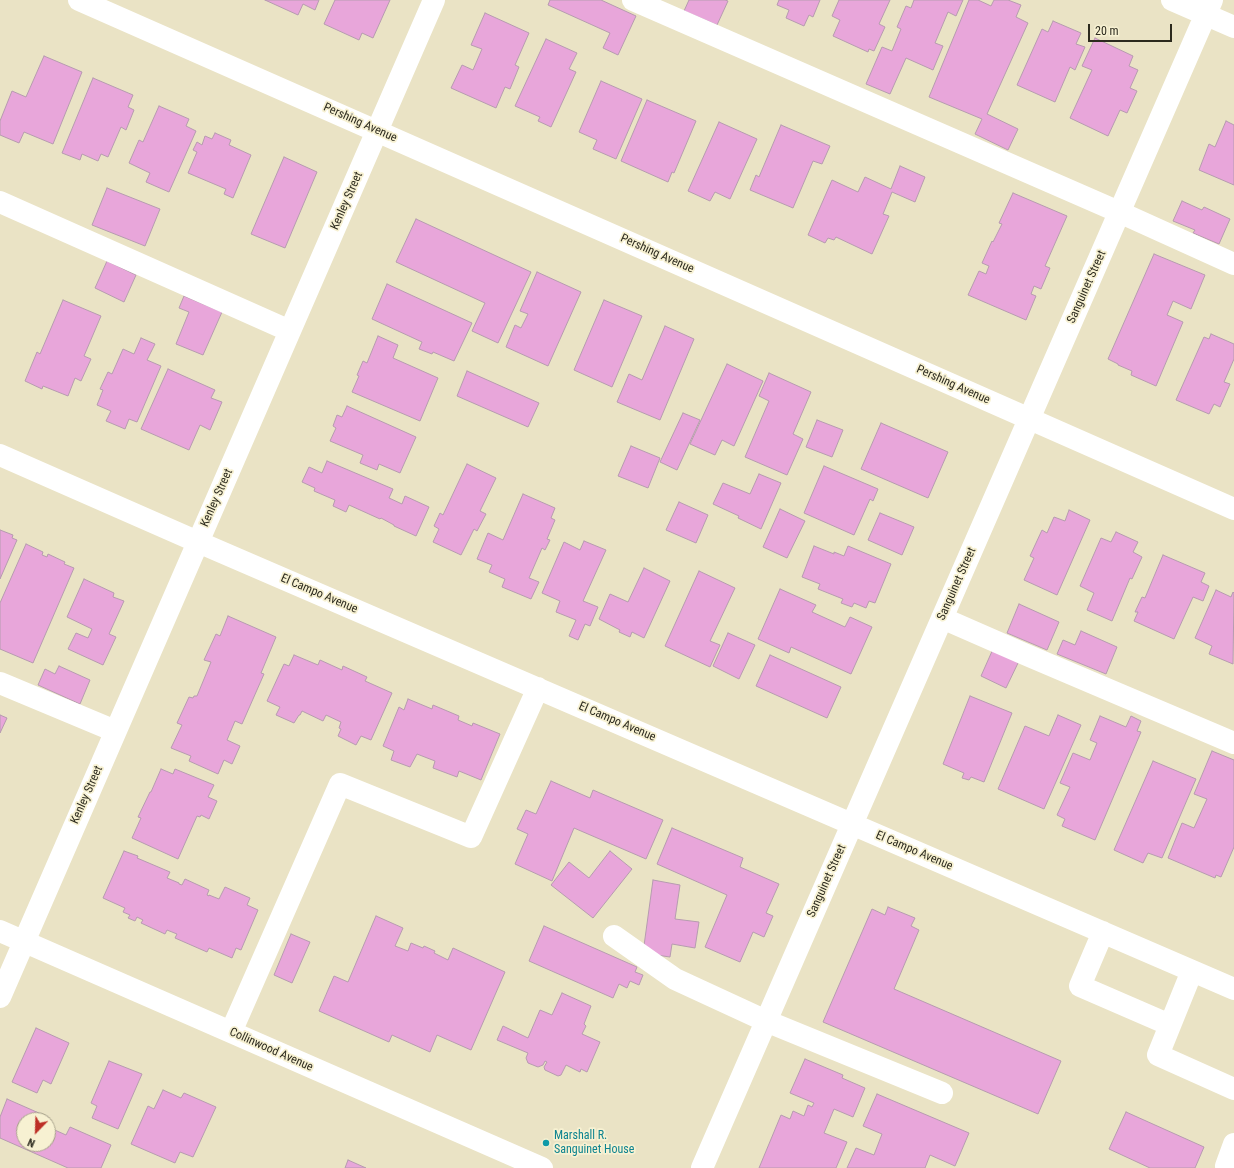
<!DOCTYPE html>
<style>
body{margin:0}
#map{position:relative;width:1234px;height:1168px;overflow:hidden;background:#eae3c5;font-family:"Roboto Condensed",sans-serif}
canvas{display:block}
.north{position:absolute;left:16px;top:1112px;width:40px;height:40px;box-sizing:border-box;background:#f7f1d2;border:1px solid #a6a18a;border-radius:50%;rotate:203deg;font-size:11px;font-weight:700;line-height:16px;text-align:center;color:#2c2a1e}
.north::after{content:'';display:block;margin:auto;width:14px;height:18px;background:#bd2f26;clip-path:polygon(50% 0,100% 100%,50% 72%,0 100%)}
.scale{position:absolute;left:1088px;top:24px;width:84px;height:18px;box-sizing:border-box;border:2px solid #2c2a1e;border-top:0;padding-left:5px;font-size:12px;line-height:14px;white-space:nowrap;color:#2c2a1e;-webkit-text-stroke:3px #f7f1d2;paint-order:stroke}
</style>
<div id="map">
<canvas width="1234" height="1168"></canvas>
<div class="north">N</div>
<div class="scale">20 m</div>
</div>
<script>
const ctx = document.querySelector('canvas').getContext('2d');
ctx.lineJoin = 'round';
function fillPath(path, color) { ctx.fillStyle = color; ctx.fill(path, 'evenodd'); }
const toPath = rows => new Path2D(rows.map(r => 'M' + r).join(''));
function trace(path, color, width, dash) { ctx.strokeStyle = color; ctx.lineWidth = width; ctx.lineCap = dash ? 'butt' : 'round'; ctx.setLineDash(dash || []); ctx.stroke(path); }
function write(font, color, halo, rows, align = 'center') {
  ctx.font = font + ' "Roboto Condensed",sans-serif'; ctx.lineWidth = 3.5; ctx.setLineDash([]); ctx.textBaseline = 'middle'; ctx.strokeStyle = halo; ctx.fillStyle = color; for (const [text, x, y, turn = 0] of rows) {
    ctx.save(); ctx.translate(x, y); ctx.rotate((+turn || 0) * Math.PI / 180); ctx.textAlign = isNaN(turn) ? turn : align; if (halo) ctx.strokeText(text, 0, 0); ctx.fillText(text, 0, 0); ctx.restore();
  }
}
const building = toPath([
 [265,0,319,0,315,10,303,4,298,15,265,0],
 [335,0,390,0,373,38,362,33,359,40,324,24,335,0],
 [550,0,601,0,636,16,618,55,603,48,610,33,548,5,550,0],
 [689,0,725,0,728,1,717,25,684,11,689,0],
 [779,0,820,0,813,17,809,15,804,26,786,18,789,10,777,5,779,0],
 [839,0,890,0,879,24,885,27,874,51,869,49,868,52,833,36,840,20,832,16,839,0],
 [914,0,963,0,956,16,948,12,935,43,943,46,933,70,906,58,890,94,866,84,882,47,892,51,901,29,897,27,906,6,911,8,914,0],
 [969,0,978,0,991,6,994,0,1008,0,1021,5,1016,17,1028,23,987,114,1018,129,1008,150,975,134,982,119,929,97,969,0],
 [485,13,529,33,515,65,519,67,510,89,505,87,496,108,451,88,462,65,473,70,482,49,471,45,485,13],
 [1053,21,1081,33,1076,44,1085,47,1075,70,1070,67,1055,102,1017,85,1042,29,1048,32,1053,21],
 [1095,38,1133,56,1129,66,1138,70,1130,88,1137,91,1127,113,1120,110,1108,136,1070,118,1092,70,1082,66,1095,38],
 [546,39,577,53,569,69,576,72,551,127,538,121,540,117,515,106,546,39],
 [44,56,82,72,53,144,24,132,19,143,0,135,0,121,12,91,26,97,44,56],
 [93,78,133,95,128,107,134,110,126,130,121,127,108,157,101,154,98,161,82,154,80,160,62,153,93,78],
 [601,81,642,99,616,159,593,149,597,140,579,132,601,81],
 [647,100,696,121,674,173,672,172,668,182,621,161,647,100],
 [159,106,189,119,186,126,196,131,169,192,146,182,150,173,129,163,139,140,143,142,159,106],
 [1226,121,1234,125,1234,185,1199,170,1209,144,1215,147,1226,121],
 [719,122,757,139,730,199,715,192,710,201,688,191,719,122],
 [781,125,830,146,822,164,813,161,793,208,750,190,756,175,759,177,781,125],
 [215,133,231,140,229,145,251,155,233,198,224,194,226,189,188,173,197,152,193,150,197,142,202,145,205,136,212,139,215,133],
 [284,157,317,172,285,248,251,234,284,157],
 [900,166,925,177,915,202,892,192,883,214,889,216,872,254,836,237,834,240,828,238,825,243,808,235,832,180,858,192,865,177,891,189,900,166],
 [107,188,160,209,145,246,92,225,107,188],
 [1013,193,1067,216,1045,266,1050,268,1041,289,1034,286,1031,294,1036,296,1026,320,968,295,979,271,986,274,989,266,982,263,992,241,993,242,1002,224,999,223,1013,193],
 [1182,201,1202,210,1204,207,1230,219,1219,244,1193,233,1195,230,1173,221,1182,201],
 [416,219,531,272,498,343,472,331,485,303,396,262,416,219],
 [1154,254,1205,275,1191,309,1173,301,1167,315,1183,322,1156,386,1131,375,1132,371,1118,365,1118,364,1108,359,1154,254],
 [107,261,136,275,124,302,95,288,107,261],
 [537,272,581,292,548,366,506,347,515,325,521,328,528,314,520,311,537,272],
 [387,284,472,323,454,361,433,352,432,354,419,349,422,342,372,319,387,284],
 [184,296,222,312,203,355,176,344,189,312,179,308,184,296],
 [63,300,101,316,84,356,91,359,81,381,75,378,68,396,43,386,42,389,25,381,37,352,40,354,63,300],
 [604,300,642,316,612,387,574,370,604,300],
 [665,326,694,339,660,420,617,402,629,374,642,380,665,326],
 [1211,334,1234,344,1234,359,1224,382,1230,384,1220,407,1214,404,1209,414,1176,400,1204,337,1209,339,1211,334],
 [378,336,398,345,393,358,438,378,420,421,352,392,359,376,357,375,363,361,367,363,378,336],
 [141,338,155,344,147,360,161,366,137,422,129,419,125,429,106,421,111,411,97,405,103,390,100,389,108,372,112,374,123,349,134,354,141,338],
 [727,364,763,381,734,446,722,440,715,455,690,444,727,364],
 [168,369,215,390,211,398,222,402,210,430,200,425,189,450,141,429,168,369],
 [467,371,539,403,528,427,457,396,467,371],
 [769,373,811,392,793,434,803,439,787,475,745,457,769,401,759,396,769,373],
 [347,406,416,437,400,473,379,464,377,470,360,463,363,455,330,441,336,428,333,426,337,415,342,417,347,406],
 [683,413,700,420,677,470,660,462,683,413],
 [817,420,843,430,832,457,806,447,817,420],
 [881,423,948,452,928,498,861,469,881,423],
 [631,446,660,458,648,488,618,476,631,446],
 [327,461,393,489,389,498,402,504,405,496,429,507,416,536,394,526,394,525,381,518,380,519,349,505,346,512,333,506,335,500,314,491,315,488,302,482,309,467,322,473,327,461],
 [467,464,496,478,480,511,486,514,477,531,474,529,461,555,433,542,439,529,434,526,440,513,443,515,467,464],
 [824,466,878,489,873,501,870,499,854,535,804,513,824,466],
 [759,474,781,483,761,529,738,518,739,516,713,504,723,483,750,494,759,474],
 [523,494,555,508,551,518,555,520,547,539,550,540,545,550,542,548,529,578,539,582,531,599,502,587,505,579,489,572,492,565,477,559,488,533,503,540,523,494],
 [679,502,708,515,696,543,666,530,679,502],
 [780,509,805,521,787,558,763,547,780,509],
 [1069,510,1090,520,1057,595,1024,580,1034,558,1030,556,1042,530,1047,533,1054,517,1065,521,1069,510],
 [880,513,914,527,902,555,868,540,880,513],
 [0,530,13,535,12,538,17,540,0,579,0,530],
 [1116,532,1138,542,1133,552,1142,557,1132,579,1130,578,1112,621,1087,610,1094,593,1080,586,1101,538,1111,542,1116,532],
 [584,541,606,550,583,601,598,607,590,626,585,624,578,640,569,636,576,620,556,612,560,601,542,593,564,542,580,550,584,541],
 [26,544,43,552,42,555,47,557,48,554,65,562,64,564,74,568,33,663,0,649,0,603,26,544],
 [814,546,834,554,834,552,844,556,848,546,891,564,875,603,869,601,866,608,854,603,852,607,841,603,843,599,818,589,820,584,802,577,814,546],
 [1163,555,1205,573,1201,582,1209,586,1203,601,1193,597,1174,639,1134,621,1138,612,1135,612,1142,597,1145,598,1163,555],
 [644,568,670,581,644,638,632,632,630,637,619,632,620,630,599,619,610,594,628,602,644,568],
 [699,571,735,588,710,641,720,645,710,667,665,646,699,571],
 [84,579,114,593,113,597,124,601,109,634,116,637,103,665,68,649,76,633,88,638,92,629,67,617,84,579],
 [780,589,816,605,812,612,845,627,850,617,872,627,851,674,791,647,789,653,758,639,780,589],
 [1216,590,1231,597,1233,592,1234,593,1233,664,1209,654,1212,646,1195,638,1216,590],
 [1019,604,1059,622,1047,650,1007,633,1019,604],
 [228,616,276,637,261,673,264,674,242,724,235,721,227,740,240,746,232,764,224,760,218,774,189,761,191,756,171,748,182,725,177,723,189,697,193,698,194,696,197,696,211,662,204,660,216,634,220,636,228,616],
 [1081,631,1117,647,1106,674,1057,654,1063,640,1075,645,1081,631],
 [728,633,755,645,739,679,713,666,728,633],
 [993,649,1019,661,1006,688,981,676,993,649],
 [294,655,318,665,320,660,342,670,343,666,367,677,365,681,392,693,371,740,361,736,356,745,338,736,341,729,339,728,341,722,326,715,323,721,302,711,300,715,299,715,294,723,276,715,280,707,267,701,284,664,289,666,294,655],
 [770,655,841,687,827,718,756,686,770,655],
 [59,666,90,680,80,704,38,685,45,669,55,674,59,666],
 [970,696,1012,713,984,782,971,777,969,780,962,778,964,773,943,764,970,696],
 [408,699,432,709,433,705,459,716,458,720,472,726,473,723,500,734,481,780,459,771,457,777,433,768,435,761,417,754,410,767,391,760,394,751,383,746,399,707,404,710,408,699],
 [0,715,7,718,0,733,0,715],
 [1058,715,1081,725,1044,809,998,789,1025,726,1049,736,1058,715],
 [1100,716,1126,727,1131,716,1141,721,1137,731,1141,732,1095,840,1062,826,1065,819,1057,815,1070,787,1060,783,1073,753,1090,760,1097,743,1090,740,1100,716],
 [1212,751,1234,760,1234,847,1221,877,1216,875,1215,878,1168,858,1182,823,1194,828,1207,799,1194,794,1212,751],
 [1153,761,1196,779,1162,858,1148,853,1143,863,1114,850,1153,761],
 [161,769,173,774,175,769,214,785,208,797,217,801,209,819,201,815,200,817,197,816,178,859,132,838,141,818,138,817,150,792,151,792,161,769],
 [551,781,590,798,593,790,663,820,646,859,574,828,552,881,515,864,528,834,517,829,526,810,536,814,551,781],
 [672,828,743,858,740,867,779,884,766,913,773,916,764,937,753,932,740,962,705,947,727,895,657,864,672,828],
 [124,851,138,856,137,858,170,872,167,878,179,883,179,884,182,885,185,879,209,890,207,895,209,896,209,895,219,899,225,887,250,898,247,905,258,910,241,950,236,948,232,958,209,948,207,952,175,938,177,934,167,930,165,934,141,923,143,920,137,917,135,921,128,918,130,915,123,912,125,908,103,898,124,851],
 [610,851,632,869,593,918,551,885,569,862,589,878,610,851],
 [653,880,680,885,675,919,699,922,695,948,672,944,670,957,643,953,653,880],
 [888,907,915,918,911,926,919,930,894,989,1061,1061,1038,1114,823,1022,872,909,885,915,888,907],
 [376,916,403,928,395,946,408,951,411,943,423,948,424,946,435,951,434,953,448,960,453,948,505,972,471,1050,437,1035,430,1052,392,1035,389,1042,319,1011,334,976,348,982,376,916],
 [544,926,637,967,635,972,643,975,639,985,630,981,627,988,619,984,613,998,529,961,544,926],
 [291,934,310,942,292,983,274,975,291,934],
 [562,993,591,1006,584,1024,586,1026,582,1034,600,1042,587,1072,581,1069,580,1072,566,1065,561,1075,558,1076,545,1070,544,1067,547,1062,545,1061,543,1065,538,1067,528,1063,526,1058,528,1053,497,1040,503,1026,528,1038,540,1010,552,1015,562,993],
 [36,1028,69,1043,51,1084,43,1080,37,1093,12,1082,36,1028],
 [805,1059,843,1075,842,1078,865,1088,853,1117,834,1109,824,1133,847,1142,836,1168,759,1168,781,1115,790,1119,793,1111,804,1116,808,1105,812,1107,814,1103,790,1093,805,1059],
 [109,1061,142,1074,118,1129,92,1118,97,1106,91,1103,109,1061],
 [163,1090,181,1098,184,1093,216,1107,193,1157,180,1152,175,1163,131,1144,148,1106,154,1109,163,1090],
 [877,1094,969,1133,955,1166,930,1155,925,1168,847,1168,856,1148,874,1155,882,1134,863,1126,877,1094],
 [7,1099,48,1117,46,1120,24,1120,24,1144,48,1144,48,1127,66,1135,70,1127,111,1145,101,1168,68,1168,0,1138,0,1117,7,1099],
 [1126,1112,1204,1147,1195,1168,1150,1168,1109,1149,1126,1112],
 [348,1160,366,1168,345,1168,348,1160]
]);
fillPath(building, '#e8a6da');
trace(building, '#b69baf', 1);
trace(toPath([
 [79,0,1234,509],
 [633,0,1119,212,1234,264],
 [1172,0,1234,27],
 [0,202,290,331],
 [0,455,198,542,1234,989],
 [942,618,1022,653,1234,743],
 [0,683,115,731],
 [0,931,542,1168],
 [1103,932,1080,986,1170,1025],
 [614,936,675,979,766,1021,942,1093],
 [1192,971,1158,1055,1234,1089],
 [0,997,434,0],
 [231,1032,340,784,471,837,538,688],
 [702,1168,1212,0],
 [1231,1168,1226,1166,1234,1144]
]), '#fff', 22);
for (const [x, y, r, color] of [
 [546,1143,4,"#0f9aa8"]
]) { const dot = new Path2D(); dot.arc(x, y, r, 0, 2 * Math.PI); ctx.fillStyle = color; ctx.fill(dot); trace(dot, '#f7f1d2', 1.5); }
write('12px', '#2c2a1e', '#f7f1d2', [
 ["Pershing Avenue",360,123,24],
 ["Kenley Street",347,201,-66],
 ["Pershing Avenue",657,254,24],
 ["Sanguinet Street",1087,287,-66],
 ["Pershing Avenue",953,385,24],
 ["Kenley Street",217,498,-66],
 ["Sanguinet Street",957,584,-66],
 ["El Campo Avenue",319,594,23],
 ["El Campo Avenue",617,722,23],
 ["Kenley Street",87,795,-66],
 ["El Campo Avenue",914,851,23],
 ["Sanguinet Street",827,881,-66],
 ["Collinwood Avenue",271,1050,24]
]);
write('12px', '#0d838f', '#f7f1d2', [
 ["Marshall R.",554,1136],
 ["Sanguinet House",554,1150]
], 'left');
</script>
